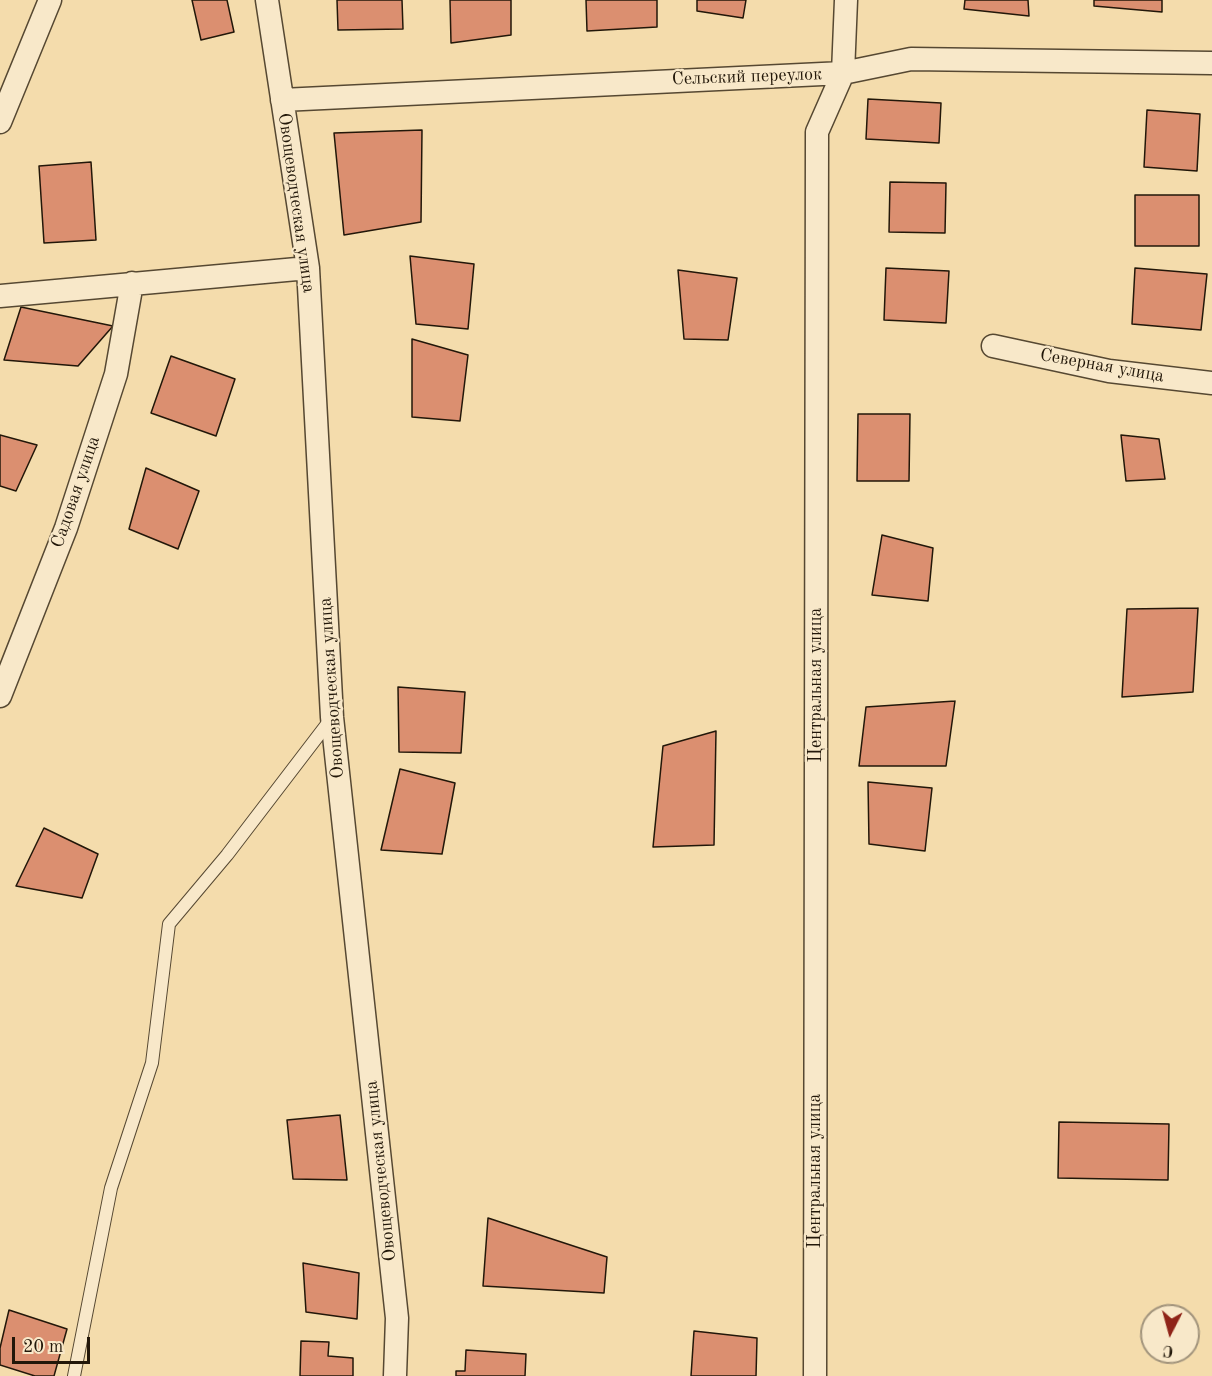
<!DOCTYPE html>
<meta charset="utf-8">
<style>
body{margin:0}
#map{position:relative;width:1212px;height:1376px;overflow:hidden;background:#f4dcac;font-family:"Old Standard TT",serif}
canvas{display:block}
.north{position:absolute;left:1140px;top:1304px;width:60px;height:60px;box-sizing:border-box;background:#f8e8c9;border:2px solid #a2947c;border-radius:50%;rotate:186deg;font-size:16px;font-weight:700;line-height:24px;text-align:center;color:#221709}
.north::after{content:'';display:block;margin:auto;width:21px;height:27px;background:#8f2418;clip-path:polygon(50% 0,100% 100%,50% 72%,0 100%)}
.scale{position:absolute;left:12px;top:1337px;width:78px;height:27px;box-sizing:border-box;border:3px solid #221709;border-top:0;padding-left:8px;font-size:18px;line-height:21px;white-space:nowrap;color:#221709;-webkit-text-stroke:4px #f8e8c9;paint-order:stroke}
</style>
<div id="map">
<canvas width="1212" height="1376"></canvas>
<div class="north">С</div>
<div class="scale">20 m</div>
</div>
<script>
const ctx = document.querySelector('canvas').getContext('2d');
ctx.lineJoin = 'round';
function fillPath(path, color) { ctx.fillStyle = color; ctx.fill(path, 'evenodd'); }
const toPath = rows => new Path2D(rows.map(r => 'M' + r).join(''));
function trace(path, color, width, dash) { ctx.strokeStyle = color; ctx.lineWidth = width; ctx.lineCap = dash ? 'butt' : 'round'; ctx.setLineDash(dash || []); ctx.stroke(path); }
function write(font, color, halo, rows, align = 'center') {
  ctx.font = font + ' "Old Standard TT",serif'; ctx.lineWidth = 4.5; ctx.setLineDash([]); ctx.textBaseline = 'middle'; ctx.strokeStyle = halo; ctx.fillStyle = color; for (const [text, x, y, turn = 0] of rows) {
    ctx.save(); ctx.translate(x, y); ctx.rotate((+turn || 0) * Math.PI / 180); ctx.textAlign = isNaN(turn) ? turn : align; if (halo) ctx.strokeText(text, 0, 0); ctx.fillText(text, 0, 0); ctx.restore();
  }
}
const building = toPath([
 [192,0,227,0,234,32,201,40,192,0],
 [337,0,402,0,403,29,338,30,337,0],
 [450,0,511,0,511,35,451,43,450,0],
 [586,0,657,0,657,27,587,31,586,0],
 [697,0,746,0,743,18,697,11,697,0],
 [965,0,1028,0,1029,16,964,9,965,0],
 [1094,0,1162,0,1162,12,1094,6,1094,0],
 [868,99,941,103,939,143,866,139,868,99],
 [1147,110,1200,114,1197,171,1144,167,1147,110],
 [422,130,421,222,344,235,334,133,422,130],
 [91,162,96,240,44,243,39,166,91,162],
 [890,182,946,183,945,233,889,232,890,182],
 [1135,195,1199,195,1199,246,1135,246,1135,195],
 [410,256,474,264,468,329,416,324,410,256],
 [886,268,949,271,946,323,884,320,886,268],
 [1135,268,1207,274,1201,330,1132,324,1135,268],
 [678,270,737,278,728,340,684,339,678,270],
 [21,307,113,326,78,366,4,360,21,307],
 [412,339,468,355,460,421,412,417,412,339],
 [171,356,235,379,216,436,151,413,171,356],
 [858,414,910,414,909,481,857,481,858,414],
 [0,435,37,445,16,491,0,486,0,435],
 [1121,435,1159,439,1165,479,1126,481,1121,435],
 [146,468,199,491,178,549,129,529,146,468],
 [882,535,933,548,928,601,872,595,882,535],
 [1198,608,1193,692,1122,697,1127,609,1198,608],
 [398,687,465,692,461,753,399,752,398,687],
 [955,701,946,766,859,766,866,707,955,701],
 [716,731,714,845,653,847,663,746,716,731],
 [400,769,455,783,442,854,381,850,400,769],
 [868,782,932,788,925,851,869,844,868,782],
 [44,828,98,854,82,898,16,886,44,828],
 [340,1115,347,1180,293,1179,287,1120,340,1115],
 [1059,1122,1169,1124,1168,1180,1058,1178,1059,1122],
 [488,1218,607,1257,604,1293,483,1286,488,1218],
 [303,1263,359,1273,357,1319,306,1312,303,1263],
 [9,1310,67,1329,54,1376,35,1376,0,1365,0,1348,9,1310],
 [694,1331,757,1338,756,1376,691,1376,694,1331],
 [301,1341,329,1342,328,1356,353,1358,353,1376,300,1376,301,1341],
 [466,1350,526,1354,525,1376,456,1376,456,1371,465,1371,466,1350]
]);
fillPath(building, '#db8f70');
trace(building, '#221709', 1.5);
const lane = toPath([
 [74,1376,111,1188,152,1063,169,924,227,855,331,719]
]);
const street = toPath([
 [267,0,308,268,332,717,397,1318,395,1376],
 [282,100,843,73,911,59,1212,63],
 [0,122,50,0],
 [0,296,308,268],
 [993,346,1109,371,1212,383],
 [0,696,66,528,116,374,132,283],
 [815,1376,817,132,843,73,846,0]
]);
trace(lane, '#564832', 14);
trace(street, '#564832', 25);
trace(lane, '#f8e8c9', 12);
trace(street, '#f8e8c9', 22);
write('18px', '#221709', '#f8e8c9', [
 ["Сельский переулок",747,77,-2],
 ["Овощеводческая улица",296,203,82],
 ["Северная улица",1102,366,10],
 ["Садовая улица",76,492,-71],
 ["Центральная улица",816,685,-90],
 ["Овощеводческая улица",332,688,-94],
 ["Овощеводческая улица",381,1171,-96],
 ["Центральная улица",815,1171,-90]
]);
</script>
